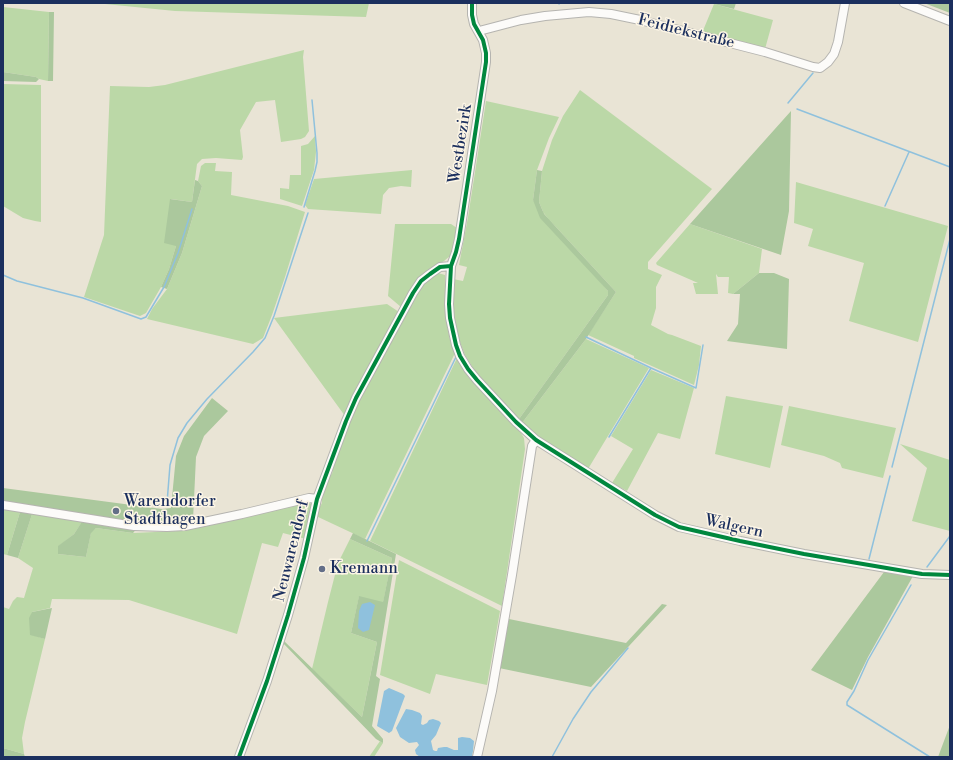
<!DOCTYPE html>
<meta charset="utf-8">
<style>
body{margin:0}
#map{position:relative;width:953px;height:760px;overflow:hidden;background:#e9e4d5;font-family:"Libre Bodoni",serif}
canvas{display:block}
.frame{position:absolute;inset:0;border:4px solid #1b2f5e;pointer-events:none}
</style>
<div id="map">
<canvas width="953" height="760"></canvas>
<div class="frame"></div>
</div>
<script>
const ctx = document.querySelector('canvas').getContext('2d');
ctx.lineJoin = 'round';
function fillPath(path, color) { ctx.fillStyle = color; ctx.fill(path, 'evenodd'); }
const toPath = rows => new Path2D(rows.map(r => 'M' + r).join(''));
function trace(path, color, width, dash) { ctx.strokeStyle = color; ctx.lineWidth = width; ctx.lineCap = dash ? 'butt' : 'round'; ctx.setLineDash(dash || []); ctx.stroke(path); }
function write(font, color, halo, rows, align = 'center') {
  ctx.font = font + ' "Libre Bodoni",serif'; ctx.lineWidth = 3; ctx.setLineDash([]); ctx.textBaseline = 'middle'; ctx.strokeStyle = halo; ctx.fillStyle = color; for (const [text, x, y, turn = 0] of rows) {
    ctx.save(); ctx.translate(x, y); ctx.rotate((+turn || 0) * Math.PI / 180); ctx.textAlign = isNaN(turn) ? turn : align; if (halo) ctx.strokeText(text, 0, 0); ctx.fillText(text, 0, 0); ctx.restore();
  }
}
fillPath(toPath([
 [95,3,369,3,366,17,175,11],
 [714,4,773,20,765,49,702,33],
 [3,7,49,12,48,81,39,79,36,77,3,72],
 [304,50,303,57,309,131,305,137,301,139,281,142,275,100,256,102,240,130,243,157,242,160,216,158,202,159,197,164,192,202,171,199,176,246,169,269,161,287,146,313,140,316,84,297,104,235,110,86,149,87,165,85],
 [3,84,41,85,41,222,35,221,23,218,3,206],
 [580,90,712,189,648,262,648,269,662,275,656,287,656,308,651,325,668,334,672,335,701,346,699,365,694,385,634,358,634,356,588,335,616,292,544,214,539,202,542,171,552,140,563,116],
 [486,101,559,117,549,138,537,170,533,200,608,291,608,295,519,419,475,371,465,355,458,337,454,318,452,290,453,279,463,281,467,267,459,265,468,217],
 [315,136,316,152,314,170,302,206,280,199,280,188,289,189,290,175,301,175,301,146,308,144],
 [205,163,216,163,215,171,232,172,231,195,288,206,305,212,285,277,272,315,263,338,253,344,147,319,152,309,167,289,182,253,202,186,198,181,201,166],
 [412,170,411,187,401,186,389,188,383,195,381,214,308,209,305,205,314,179],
 [796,182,948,226,918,342,849,321,864,263,808,246,813,229,794,223],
 [395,224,451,224,457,228,453,251,450,256,444,261,427,271,418,279,409,291,401,307,388,296],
 [690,224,762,249,759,273,733,294,728,293,729,277,718,277,716,274,718,294,696,294,693,283,698,283,657,265,656,263],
 [438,273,445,275,445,291,446,319,450,340,455,353,365,539,316,516,317,512,322,503,322,497,329,475,332,474,333,468,333,465,349,422,359,400,400,323,422,285],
 [387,304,399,312,345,416,274,318],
 [586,339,649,368,588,469,535,434,522,423],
 [457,358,460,365,469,378,521,433,524,438,525,449,502,606,370,541],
 [651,370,694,388,680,439,658,433,627,491,612,483,633,449,611,436],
 [726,396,783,406,770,468,715,454],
 [789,406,896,428,883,478,842,468,840,463,824,456,781,445],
 [900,444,950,460,950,531,912,521,927,468],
 [309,502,313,506,306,539,283,533,278,547,262,543,237,634,129,600,52,599,50,608,32,612,30,634,45,639,25,722,22,738,24,754,3,748,3,607,9,609,13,601,17,597,24,598,33,568,18,558,32,514,82,522,74,534,59,546,58,554,86,557,91,532,96,528,133,533,178,531],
 [3,509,20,512,7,555,3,554],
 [350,539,392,558,383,603,359,597,351,633,377,642,362,717,312,669,328,602,338,563],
 [399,560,500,611,487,685,436,674,430,694,380,675],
 [380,741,383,743,374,757,369,757]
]), '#bbd8a7');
fillPath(toPath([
 [714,3,736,3,734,9,714,4],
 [924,3,950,3,950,13],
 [49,12,54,12,53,81,48,81],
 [3,72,36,77,39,79,36,82,3,81],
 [791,111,789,211,781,255,690,224],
 [537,170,542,171,539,202,544,214,616,292,586,339,522,423,519,419,608,295,608,291,540,218,533,200],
 [195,180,198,181,202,186,182,253,167,289,161,287,169,269,176,246,164,243,170,199,192,202],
 [759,273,774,273,789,279,787,349,727,341,738,324,740,294,733,294],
 [212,398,228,411,204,436,196,457,193,520,169,524,141,524,133,533,96,528,91,533,86,557,58,554,58,546,74,534,83,520,34,508,18,558,7,555,20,512,16,504,3,502,3,488,162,509,171,508,176,456,184,436],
 [353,533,396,554,376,676,380,679,372,726,383,739,383,743,376,739,281,641,282,639,362,717,377,642,351,633,359,596,383,602,392,558,350,539],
 [884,572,913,576,868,657,852,690,811,670],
 [662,604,667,605,591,687,499,668,509,619,626,643],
 [52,608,45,639,30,635,29,618,32,612],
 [950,725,950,757,938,757],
 [3,748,24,754,25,757,3,757]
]), '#abc89d');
fillPath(toPath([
 [370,602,375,605,369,630,363,632,358,628,359,611,362,604],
 [389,688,403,694,405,696,392,731,389,733,377,726,384,691],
 [406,709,412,710,420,713,422,716,421,724,423,725,427,723,429,720,433,719,439,721,441,723,436,735,431,741,433,750,435,751,437,751,438,748,444,747,447,747,454,750,458,750,458,738,462,737,470,738,474,741,473,751,472,757,420,757,416,754,415,750,419,745,417,742,409,743,400,737,396,728]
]), '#8fc1dd');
trace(toPath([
 [559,4,560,3],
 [788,103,813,73],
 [797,109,950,167],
 [885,206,909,152],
 [304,207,315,171,317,162,317,153,312,100],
 [3,275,17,281,83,298,141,319,146,317,164,287,178,253,192,209],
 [586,337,651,368,696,388,703,345],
 [609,437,651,368],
 [892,467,950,239],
 [167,503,170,465,178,438,187,423,207,399,253,352,265,338,274,316,308,213],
 [367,541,456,357],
 [869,559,890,476],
 [927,567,950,536],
 [911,585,868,660,854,691,847,702,847,705,930,757],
 [552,757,573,719,591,692,628,648]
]), '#8fc1dd', 1.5);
const minor = toPath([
 [472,3,472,15,474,24,483,40,486,53,486,62,459,239,456,252,451,266,449,304,450,318,456,345,460,356,468,369,477,380,516,422,536,440,655,515,679,527,740,541,804,554,922,574,950,575],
 [904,3,950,21],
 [479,31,521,20,545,16,589,12,611,14,640,20,765,52,813,67,820,68,828,62,834,54,838,42,845,3],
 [3,505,134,526,167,527,185,526,242,514,309,498,317,499],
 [239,757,267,681,288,615,304,558,317,499,346,421,356,398,413,293,421,281,430,274,440,267,451,266],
 [477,757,492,691,512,575,532,446,536,440]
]);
trace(minor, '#b5b4b0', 10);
trace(minor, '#fcfbf9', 8);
trace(toPath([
 [472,3,472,15,474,24,483,40,486,53,486,62,459,239,456,252,451,266,449,304,450,318,456,345,460,356,468,369,477,380,516,422,536,440,655,515,679,527,740,541,804,554,922,574,950,575],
 [239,757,267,681,288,615,304,558,317,499,346,421,356,398,413,293,421,281,430,274,440,267,451,266]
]), '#00873e', 4);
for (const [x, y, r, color] of [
 [116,511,4,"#636e88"],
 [322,569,4,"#636e88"]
]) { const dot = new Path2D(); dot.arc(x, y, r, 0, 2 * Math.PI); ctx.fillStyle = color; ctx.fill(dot); trace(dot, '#fcf5e5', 1.5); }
write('16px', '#1b2f5e', '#fcf5e5', [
 ["Feidiekstraße",686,32,14],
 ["Westbezirk",461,144,-81],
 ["Walgern",734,527,12],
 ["Neuwarendorf",292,551,-76]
]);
write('16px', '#1b2f5e', '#fcf5e5', [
 ["Warendorfer",124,502],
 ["Stadthagen",124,520],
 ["Kremann",330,569]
], 'left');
</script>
